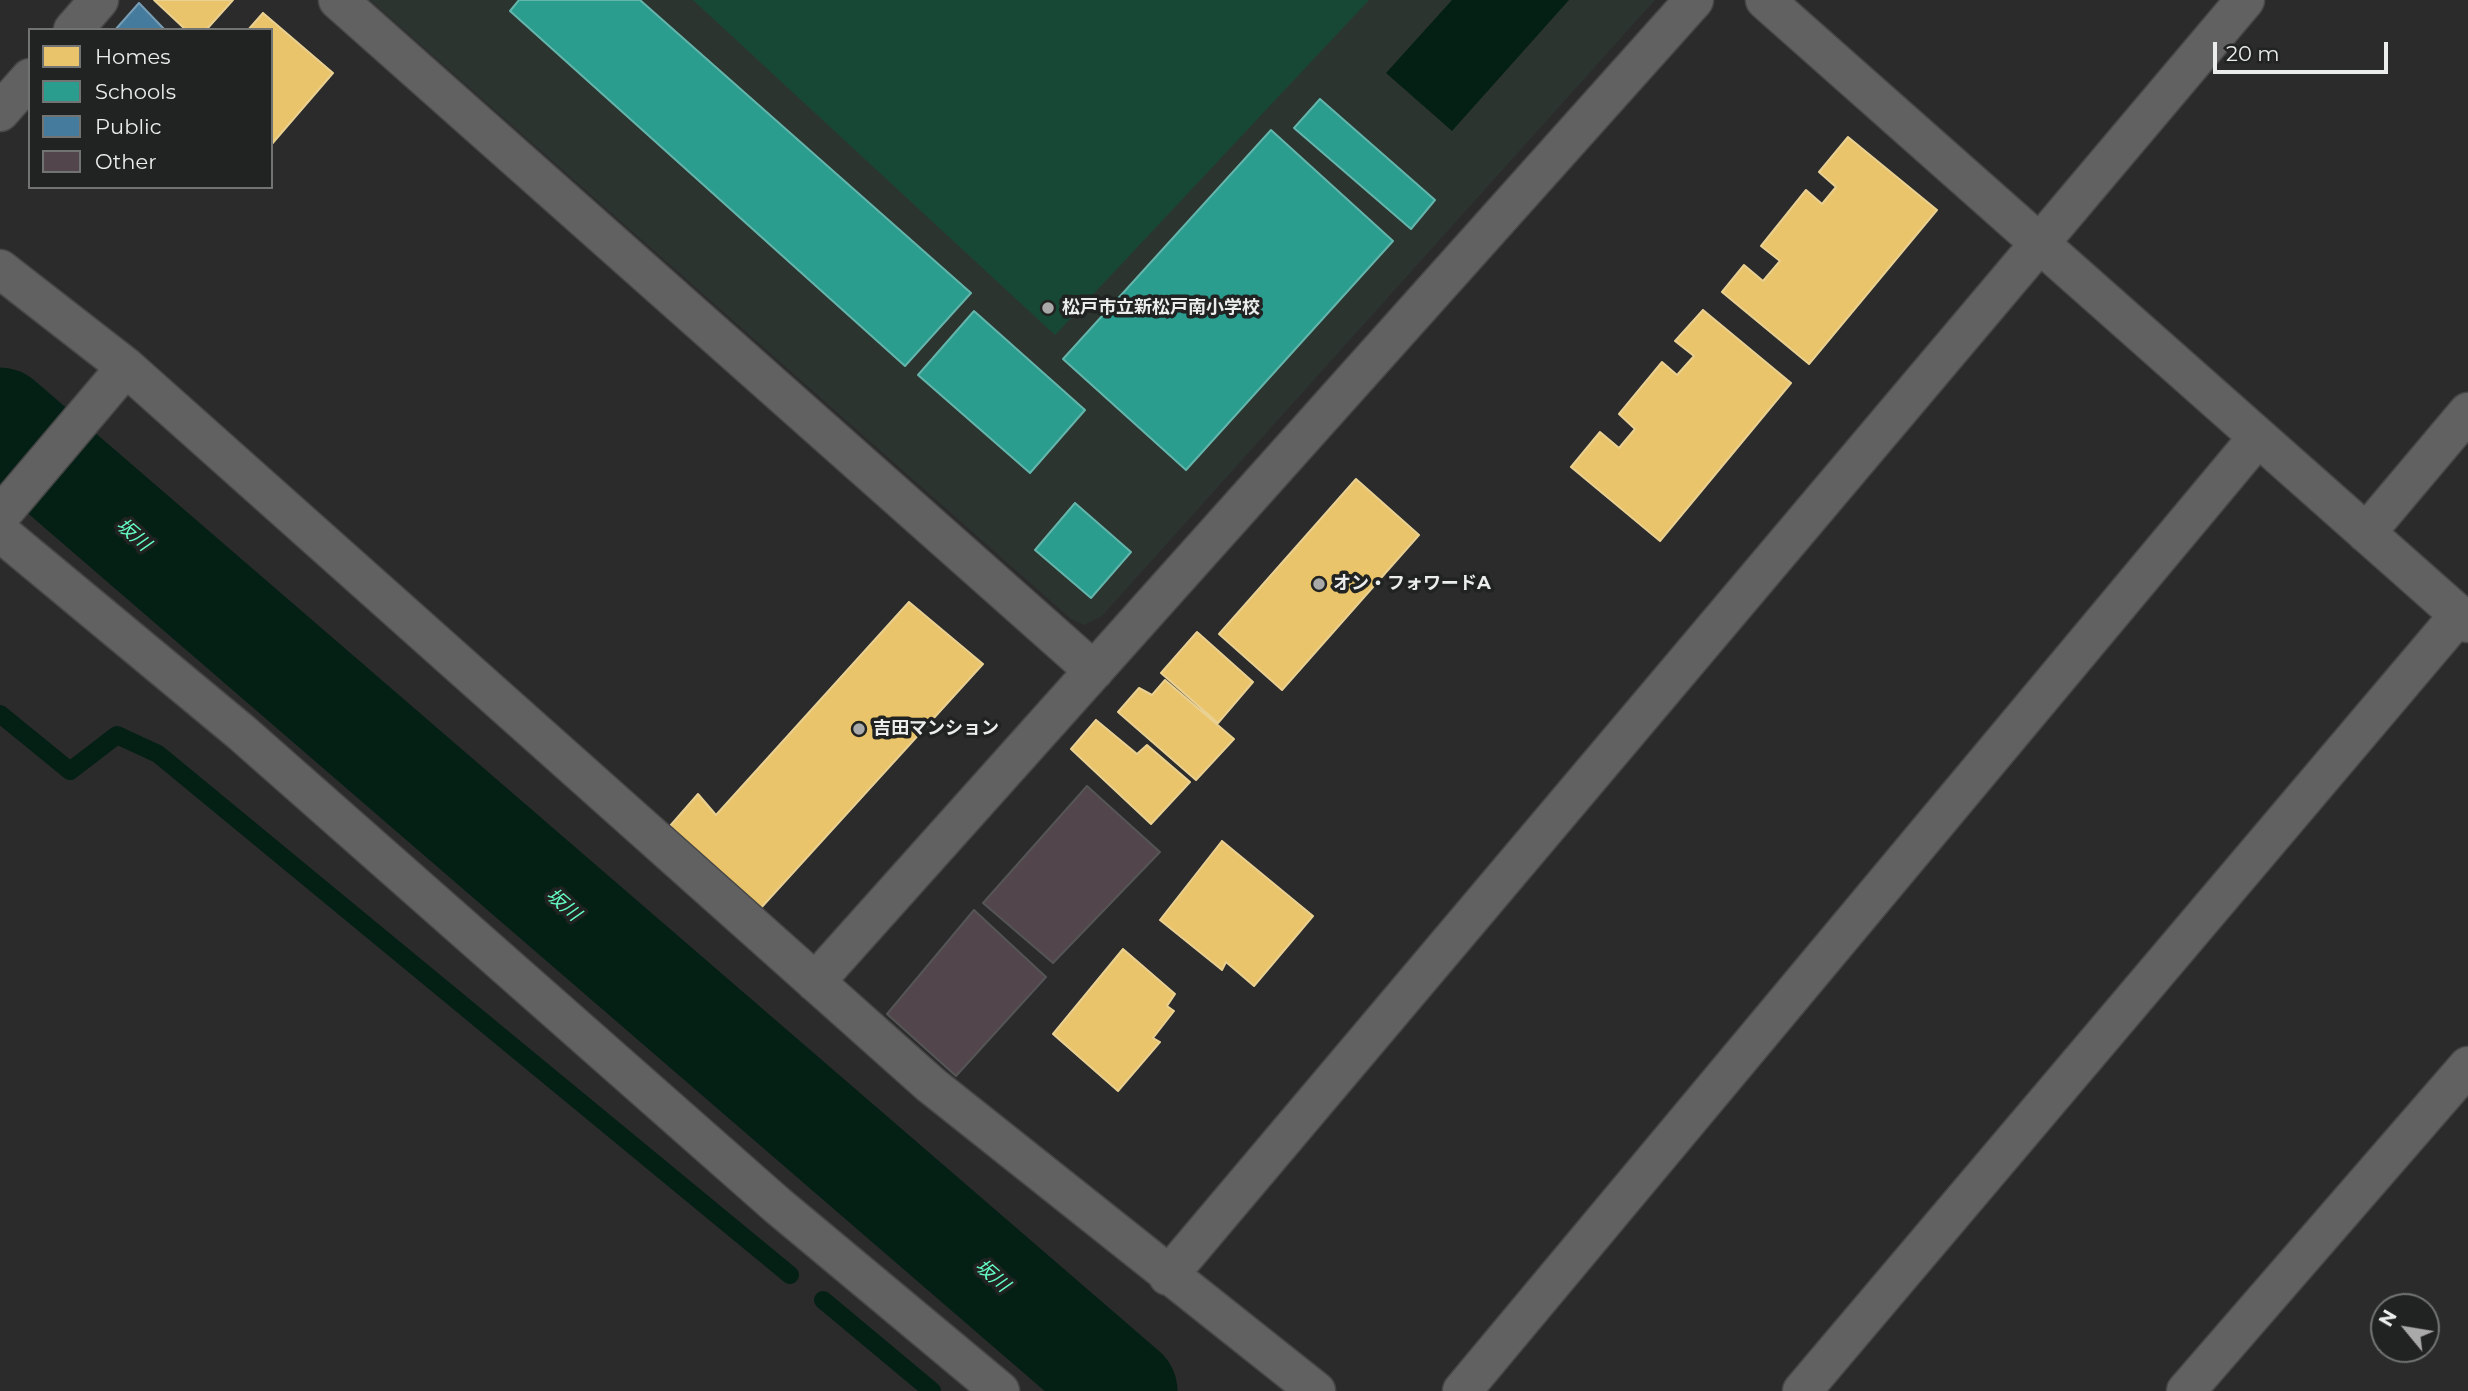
<!DOCTYPE html>
<meta charset="utf-8">
<style>
body{margin:0}
#map{position:relative;width:2468px;height:1391px;overflow:hidden;background:#2b2b2b;font-family:Montserrat,sans-serif}
canvas{display:block}
.legend{position:absolute;left:28px;top:28px;width:245px;height:161px;box-sizing:border-box;background:#202321;border:2px solid #717472;margin:0;padding:9px 12px;list-style:none;font-size:21px;color:#ebedec}
.legend li{display:flex;align-items:center;gap:14px;height:35px}
.legend b{width:35px;border:2px solid #717472}
.north{position:absolute;left:2370px;top:1293px;width:70px;height:70px;box-sizing:border-box;background:#202321;border:2px solid #717472;border-radius:50%;rotate:300deg;font-size:19px;font-weight:700;line-height:28px;text-align:center;color:#ebedec}
.north::after{content:'';display:block;margin:auto;width:24px;height:32px;background:#a8a9a8;clip-path:polygon(50% 0,100% 100%,50% 72%,0 100%)}
.scale{position:absolute;left:2213px;top:42px;width:175px;height:32px;box-sizing:border-box;border:4px solid #ebedec;border-top:0;padding-left:9px;font-size:21px;line-height:24px;white-space:nowrap;color:#ebedec;-webkit-text-stroke:5px #202321;paint-order:stroke}
</style>
<div id="map">
<canvas width="2468" height="1391"></canvas>
<ul class="legend">
<li><b style="height:19px;background:#e9c46a"></b>Homes</li>
<li><b style="height:19px;background:#2a9d8f"></b>Schools</li>
<li><b style="height:19px;background:#457b9d"></b>Public</li>
<li><b style="height:19px;background:#52454c"></b>Other</li>
</ul>
<div class="north">N</div>
<div class="scale">20 m</div>
</div>
<script>
const ctx = document.querySelector('canvas').getContext('2d');
ctx.lineJoin = 'round';
function fillPath(path, color) { ctx.fillStyle = color; ctx.fill(path, 'evenodd'); }
const toPath = rows => new Path2D(rows.map(r => 'M' + r).join(''));
function trace(path, color, width, dash) { ctx.strokeStyle = color; ctx.lineWidth = width; ctx.lineCap = dash ? 'butt' : 'round'; ctx.setLineDash(dash || []); ctx.stroke(path); }
function write(font, color, halo, rows, align = 'center') {
  ctx.font = font + ' Montserrat,"Noto Sans JP",sans-serif'; ctx.lineWidth = 7; ctx.setLineDash([]); ctx.textBaseline = 'middle'; ctx.strokeStyle = halo; ctx.fillStyle = color; for (const [text, x, y, turn = 0] of rows) {
    ctx.save(); ctx.translate(x, y); ctx.rotate((+turn || 0) * Math.PI / 180); ctx.textAlign = isNaN(turn) ? turn : align; if (halo) ctx.strokeText(text, 0, 0); ctx.fillText(text, 0, 0); ctx.restore();
  }
}
fillPath(toPath([
 [370,0,1655,0,1102,616,1084,625,1071,619]
]), '#2c3430');
fillPath(toPath([
 [693,0,1369,0,1055,335]
]), '#174836');
fillPath(toPath([
 [1452,0,1569,0,1452,131,1386,73]
]), '#042014');
const homes = toPath([
 [154,0,233,0,206,30,186,30,154,0],
 [263,13,333,73,271,145,271,30,248,30,263,13],
 [1848,137,1937,210,1809,364,1722,292,1744,265,1763,281,1780,261,1761,246,1806,190,1822,204,1836,187,1819,172,1848,137],
 [1703,310,1791,383,1660,541,1571,467,1600,432,1619,448,1635,429,1619,414,1662,362,1677,375,1694,356,1675,341,1703,310],
 [1356,479,1419,535,1282,690,1219,634,1356,479],
 [909,602,983,664,760,909,670,826,698,794,716,815,909,602],
 [1197,632,1253,682,1218,723,1161,673,1197,632],
 [1165,680,1234,739,1196,780,1118,712,1139,688,1152,695,1165,680],
 [1096,720,1137,754,1147,745,1190,782,1151,824,1071,749,1096,720],
 [1222,841,1313,916,1254,986,1226,962,1222,970,1160,920,1222,841],
 [1123,949,1175,994,1167,1006,1174,1011,1153,1038,1160,1042,1118,1091,1053,1034,1123,949]
]);
fillPath(homes, '#e9c46a');
trace(homes, '#ead091', 2);
const schools = toPath([
 [519,0,640,0,971,293,905,366,510,11,519,0],
 [1320,99,1435,200,1411,229,1294,128,1320,99],
 [1271,130,1393,241,1186,470,1063,359,1271,130],
 [974,311,1085,410,1030,473,918,375,974,311],
 [1075,503,1131,552,1091,598,1035,550,1075,503]
]);
fillPath(schools, '#2a9d8f');
trace(schools, '#64b5ab', 2);
const public = toPath([
 [139,3,165,30,115,30,139,3]
]);
fillPath(public, '#457b9d');
trace(public, '#779db5', 2);
trace(toPath([
 [0,714,70,771,117,735,158,754,790,1275],
 [823,1300,932,1391]
]), '#042014', 18);
trace(toPath([
 [0,420,1125,1391]
]), '#042014', 105);
const building = toPath([
 [1087,786,1160,852,1053,963,983,903,1087,786],
 [974,910,1046,977,956,1076,887,1014,974,910]
]);
fillPath(building, '#52454c');
trace(building, '#555', 2);
const minor = toPath([
 [338,0,1094,671],
 [1765,0,2468,623],
 [73,30,99,0],
 [0,112,30,78],
 [0,269,126,367,931,1085,1316,1391],
 [0,516,126,367],
 [0,532,242,733,777,1205,1000,1391],
 [2366,533,2468,412],
 [815,982,1694,0],
 [1168,1276,2245,0],
 [1462,1391,2258,437],
 [1802,1391,2459,615],
 [2186,1391,2468,1066]
]);
trace(minor, '#474747', 41);
trace(minor, '#616161', 38);
for (const [x, y, r, color] of [
 [1048,308,7,"#a8a9a8"],
 [1319,584,7,"#a8a9a8"],
 [859,729,7,"#a8a9a8"]
]) { const dot = new Path2D(); dot.arc(x, y, r, 0, 2 * Math.PI); ctx.fillStyle = color; ctx.fill(dot); trace(dot, '#202321', 2.5); }
write('bold 18px', '#ebedec', '#202321', [
 ["松戸市立新松戸南小学校",1062,308],
 ["オン・フォワードA",1333,584],
 ["吉田マンション",873,729]
], 'left');
write('italic 19px', '#65fbc2', '#202321', [
 ["坂川",133,535,41],
 ["坂川",563,905,41],
 ["坂川",992,1276,41]
]);
</script>
